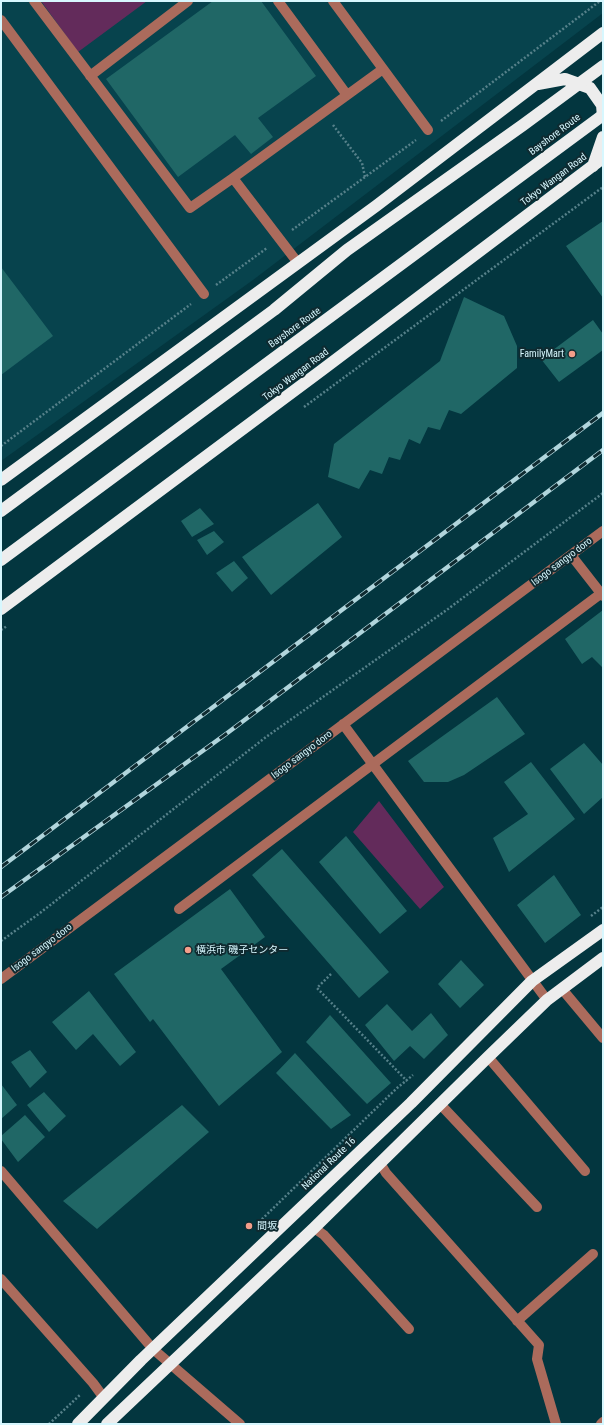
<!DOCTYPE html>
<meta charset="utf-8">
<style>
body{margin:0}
#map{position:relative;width:604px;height:1425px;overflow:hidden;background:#03363f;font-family:"Roboto Condensed",sans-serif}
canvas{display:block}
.frame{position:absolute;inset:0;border:2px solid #d7f7fe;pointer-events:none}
</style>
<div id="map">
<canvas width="604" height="1425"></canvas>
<div class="frame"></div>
</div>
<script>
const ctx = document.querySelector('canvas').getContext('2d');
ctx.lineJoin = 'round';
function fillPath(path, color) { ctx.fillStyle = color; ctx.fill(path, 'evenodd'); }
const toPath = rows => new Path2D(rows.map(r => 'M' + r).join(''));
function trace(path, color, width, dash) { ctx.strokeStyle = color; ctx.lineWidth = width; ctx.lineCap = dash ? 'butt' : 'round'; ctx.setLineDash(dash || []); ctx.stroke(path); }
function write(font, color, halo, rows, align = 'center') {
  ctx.font = font + ' "Roboto Condensed","Noto Sans JP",sans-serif'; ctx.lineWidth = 4; ctx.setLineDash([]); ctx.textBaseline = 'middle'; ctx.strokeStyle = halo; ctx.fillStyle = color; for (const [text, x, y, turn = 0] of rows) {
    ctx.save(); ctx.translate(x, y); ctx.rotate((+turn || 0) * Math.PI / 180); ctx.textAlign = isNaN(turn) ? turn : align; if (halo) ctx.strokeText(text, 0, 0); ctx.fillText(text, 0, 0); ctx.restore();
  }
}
fillPath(toPath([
 [1,1,603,1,603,13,253,280,1,461]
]), '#07434d');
fillPath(toPath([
 [41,1,147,1,78,52],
 [379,801,444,887,420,909,353,832]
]), '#632b5b');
fillPath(toPath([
 [213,1,261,1,316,76,258,118,273,137,251,154,235,135,178,177,106,79],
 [603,221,603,298,566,246],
 [1,267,53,336,1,375],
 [464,297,504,316,517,346,517,368,461,414,449,410,440,430,428,427,420,444,409,439,400,460,389,457,382,474,370,470,359,489,328,477,334,444,440,361],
 [593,320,603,334,603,350,559,382,541,359],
 [318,503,342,537,271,595,242,557],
 [200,508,214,524,192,537,181,521],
 [214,531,224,542,207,555,197,540],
 [234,561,248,578,232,592,216,573],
 [603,610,603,668,592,657,582,664,565,639],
 [497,697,525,734,464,775,448,782,424,782,408,761],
 [584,743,603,765,603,797,584,814,550,769],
 [531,762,575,819,509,872,493,838,528,814,504,782],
 [346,836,407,911,380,934,319,862],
 [282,849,389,972,359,998,252,875],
 [554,875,581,915,545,943,517,905],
 [230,889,265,937,221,969,282,1052,219,1106,153,1019,150,1022,114,974],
 [461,960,484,985,460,1008,438,984],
 [89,991,136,1052,120,1066,93,1034,76,1050,52,1022],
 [387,1004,412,1031,431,1013,448,1035,424,1059,410,1046,394,1061,365,1025],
 [330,1015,391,1083,367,1104,306,1042],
 [30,1050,47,1072,30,1088,11,1062],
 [295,1053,351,1115,331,1129,276,1073],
 [1,1084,17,1105,1,1119],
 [44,1092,66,1116,49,1132,27,1105],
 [182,1105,209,1132,97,1229,63,1201],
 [25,1115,45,1137,18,1162,1,1139,1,1136]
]), '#206766');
trace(toPath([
 [441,121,600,1],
 [333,125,362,163,365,177],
 [292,230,416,140],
 [216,285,267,248],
 [304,407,603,187],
 [1,446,191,304],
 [1,630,7,626],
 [591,916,603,907],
 [1,941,40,913,266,737,448,609,603,493],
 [331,974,317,988,407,1081],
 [259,1222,397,1088,413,1075],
 [49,1424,81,1394]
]), '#56818a', 2.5, [2, 2]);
trace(toPath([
 [34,1,190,208,233,178],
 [278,1,347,95],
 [333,1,428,130],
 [1,20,204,294],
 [90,76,188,1],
 [298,263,233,178,383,69],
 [571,555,603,596],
 [343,724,547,1000],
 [179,909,603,592],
 [1,979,603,531],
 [562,989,603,1038],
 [488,1057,585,1171],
 [440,1104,537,1207],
 [380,1163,386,1173,539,1345,537,1359,556,1424],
 [1,1171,153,1349,240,1424],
 [314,1228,324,1235,409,1329],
 [1,1279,93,1383,104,1398],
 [517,1321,593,1254],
 [601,1424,603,1422]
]), '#ab6b5c', 10);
trace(toPath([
 [538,84,565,79,590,88,602,105,603,117],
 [593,166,603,137],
 [1,480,376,206,603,33],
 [1,609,322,370,603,158],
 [78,1424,141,1360,411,1103,532,981,603,930],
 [107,1424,314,1228,488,1057,547,1000,603,958]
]), '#ededed', 12);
const rail = toPath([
 [1,867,603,413],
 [1,897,226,734,603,450]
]);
trace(rail, '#b1d5dc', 4.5);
trace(rail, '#0f2a30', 3, [9]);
trace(toPath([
 [1,511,274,310,347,250,523,125,603,66],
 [1,560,603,115]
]), '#ededed', 12);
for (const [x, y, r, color] of [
 [572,354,4,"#f49e8a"],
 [188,950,4,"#f49e8a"],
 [249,1226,4,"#f49e8a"]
]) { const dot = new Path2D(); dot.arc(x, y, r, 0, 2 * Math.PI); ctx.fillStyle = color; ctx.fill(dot); trace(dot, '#0f2a30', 1.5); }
write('10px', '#d7f7fe', '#0f2a30', [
 ["Bayshore Route",555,135,-37],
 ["Tokyo Wangan Road",554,180,-37],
 ["Bayshore Route",295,328,-36],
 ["Tokyo Wangan Road",296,375,-37],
 ["Isogo sangyo doro",562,562,-37],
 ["Isogo sangyo doro",302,755,-37],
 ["Isogo sangyo doro",42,948,-37],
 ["National Route 16",329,1164,-44]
]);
write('10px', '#d7f7fe', '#0f2a30', [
 ["FamilyMart",564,354,"right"],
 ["横浜市 磯子センター",196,950],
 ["間坂",257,1226]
], 'left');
</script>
